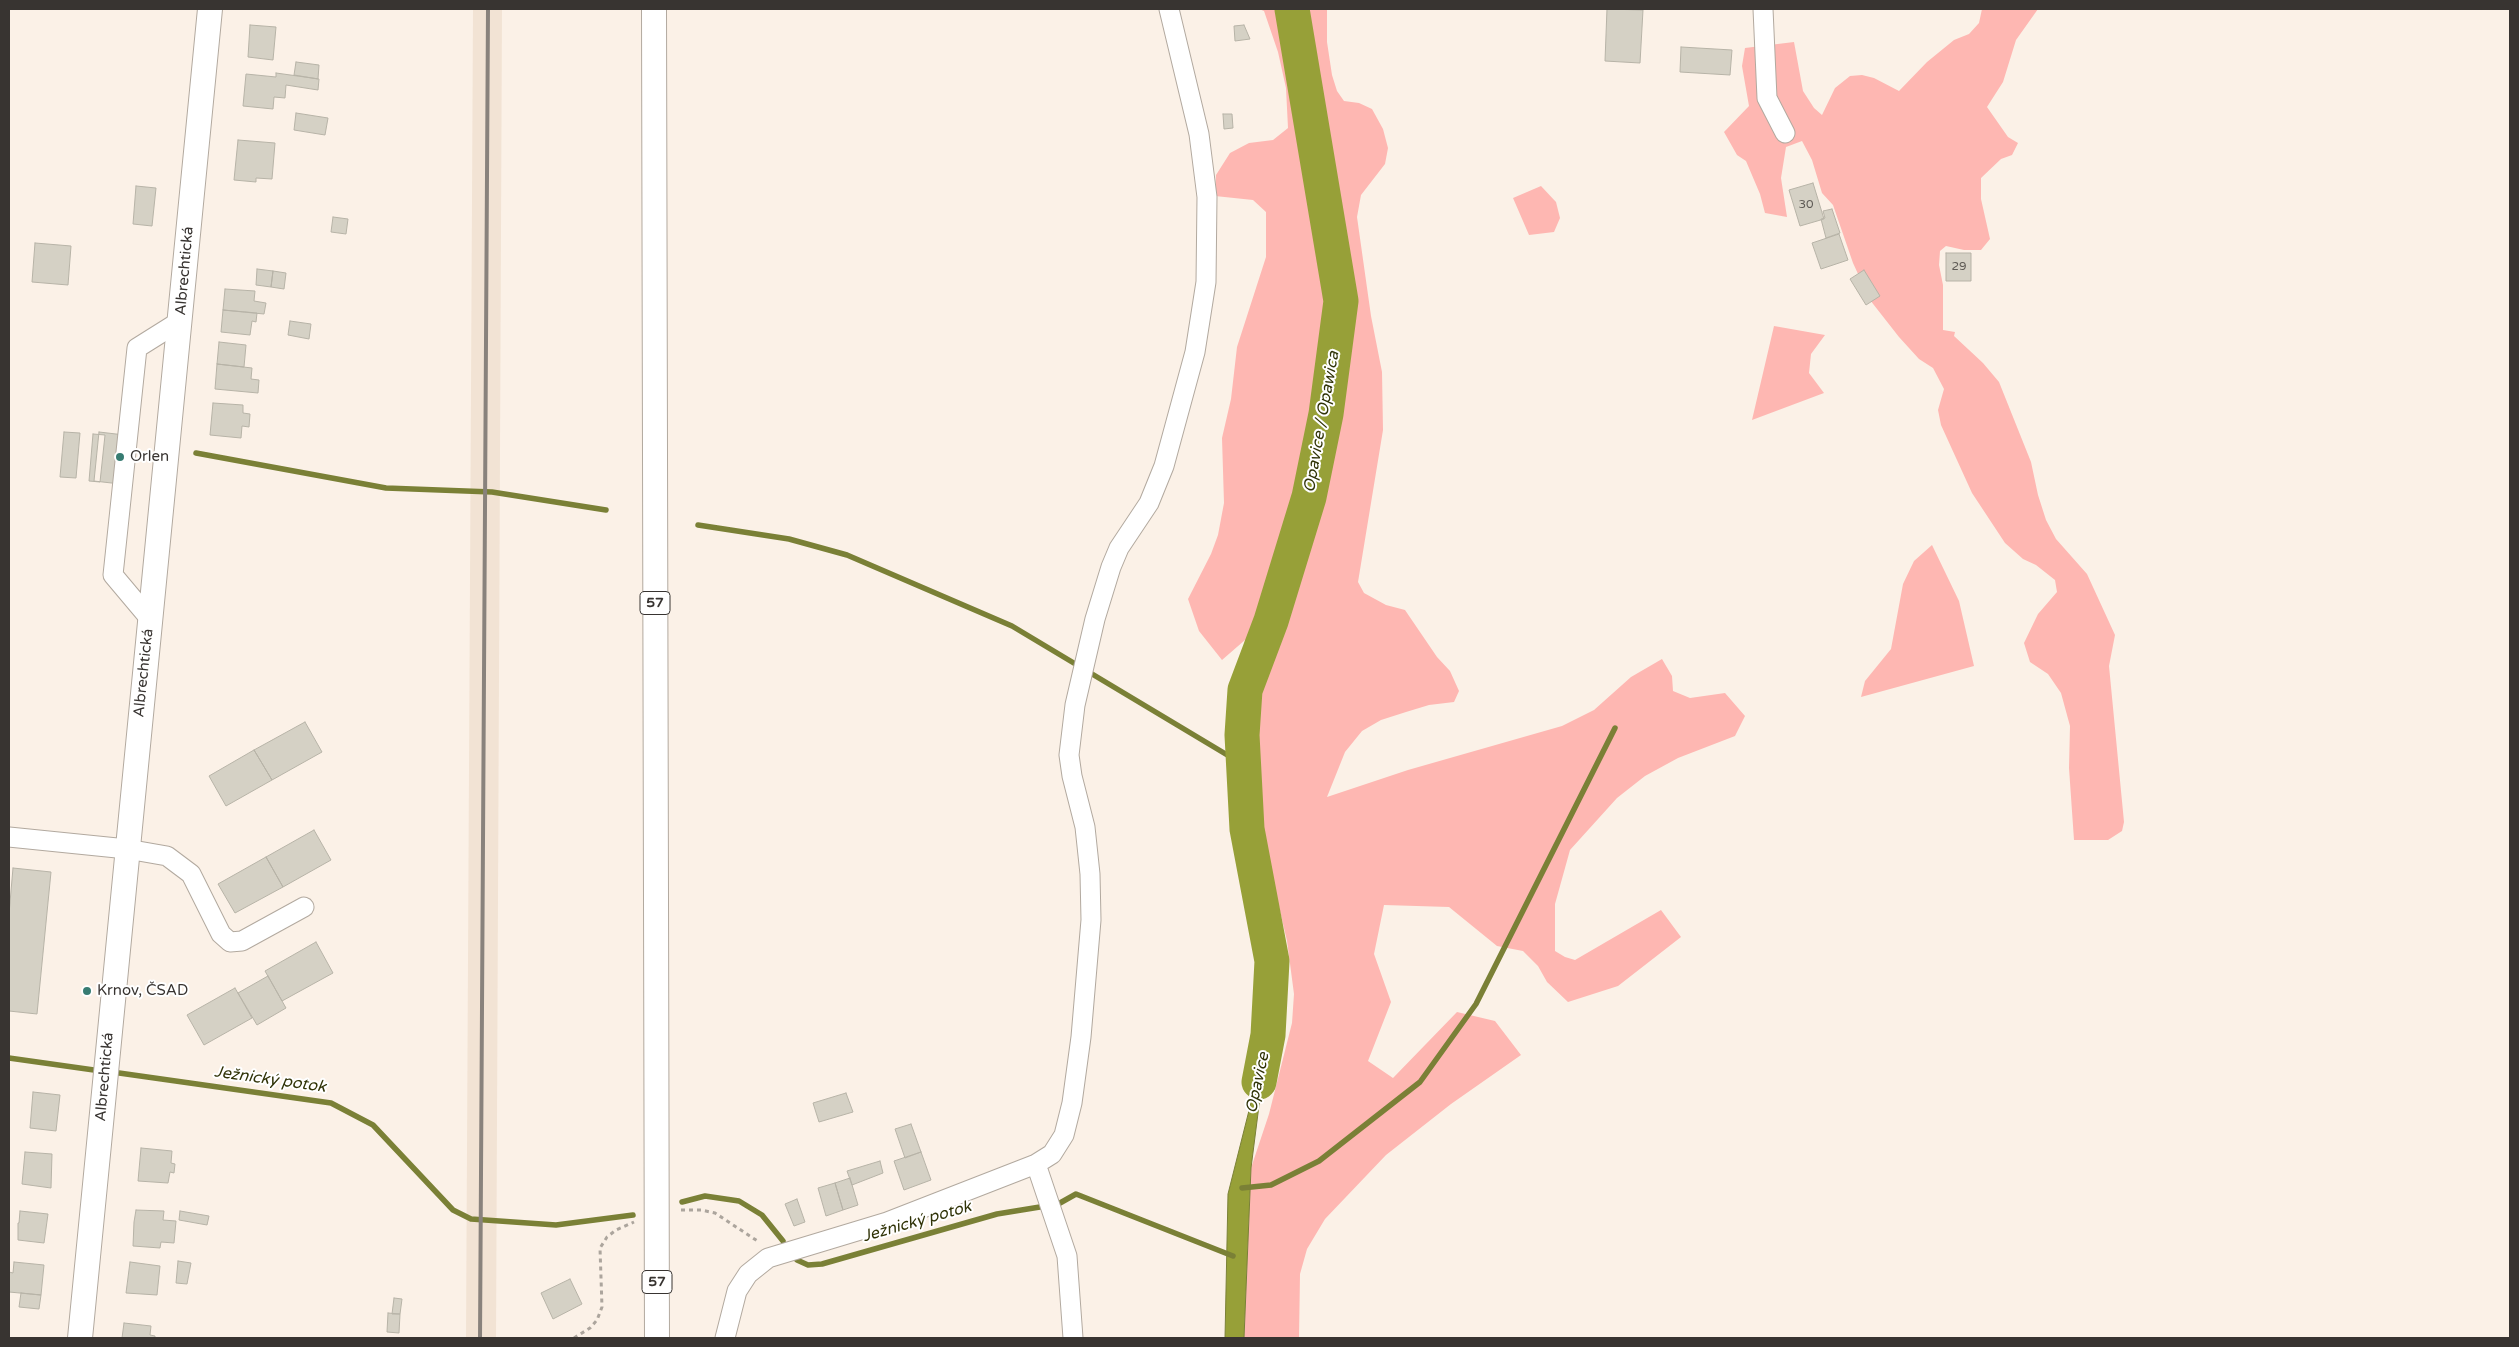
<!DOCTYPE html>
<meta charset="utf-8">
<style>
body{margin:0}
#map{position:relative;width:2519px;height:1347px;overflow:hidden;background:#fbf1e7;font-family:"Varela Round",sans-serif}
canvas{display:block}
.frame{position:absolute;inset:0;border:10px solid #383431;pointer-events:none}
</style>
<div id="map">
<canvas width="2519" height="1347"></canvas>
<div class="frame"></div>
</div>
<script>
const ctx = document.querySelector('canvas').getContext('2d');
ctx.lineJoin = 'round';
function fillPath(path, color) { ctx.fillStyle = color; ctx.fill(path, 'evenodd'); }
const toPath = rows => new Path2D(rows.map(r => 'M' + r).join(''));
function trace(path, color, width, dash) { ctx.strokeStyle = color; ctx.lineWidth = width; ctx.lineCap = dash ? 'butt' : 'round'; ctx.setLineDash(dash || []); ctx.stroke(path); }
function write(font, color, halo, rows, align = 'center') {
  ctx.font = font + ' "Varela Round",sans-serif'; ctx.lineWidth = 4; ctx.setLineDash([]); ctx.textBaseline = 'middle'; ctx.strokeStyle = halo; ctx.fillStyle = color; for (const [text, x, y, turn = 0] of rows) {
    ctx.save(); ctx.translate(x, y); ctx.rotate((+turn || 0) * Math.PI / 180); ctx.textAlign = isNaN(turn) ? turn : align; if (halo) ctx.strokeText(text, 0, 0); ctx.fillText(text, 0, 0); ctx.restore();
  }
}
fillPath(toPath([
 [473,9,502,9,496,1338,466,1338]
]), '#f2e3d4');
fillPath(toPath([
 [1259,9,1327,9,1327,42,1332,75,1337,91,1344,101,1359,103,1372,109,1383,129,1388,148,1385,164,1361,195,1357,217,1371,316,1382,372,1383,430,1358,582,1364,593,1386,605,1405,610,1437,657,1450,671,1459,691,1454,702,1429,705,1406,712,1381,720,1362,731,1345,752,1327,797,1408,770,1562,726,1594,710,1631,677,1662,659,1672,676,1673,691,1690,698,1725,693,1745,716,1735,736,1678,758,1645,776,1617,798,1570,850,1555,904,1555,951,1565,957,1575,960,1661,910,1681,937,1618,986,1568,1002,1547,982,1538,966,1523,951,1497,946,1449,907,1384,905,1374,954,1391,1002,1368,1061,1393,1078,1457,1012,1495,1021,1521,1055,1451,1104,1386,1155,1325,1219,1307,1249,1300,1274,1299,1338,1244,1338,1251,1168,1269,1114,1292,1023,1294,994,1287,941,1265,847,1240,818,1233,725,1245,640,1222,660,1199,631,1188,599,1211,554,1218,535,1224,503,1222,438,1231,399,1237,347,1266,257,1266,212,1253,200,1215,196,1216,175,1230,153,1249,143,1273,140,1288,128,1286,88,1278,52,1264,11],
 [1982,9,2038,9,2016,40,2003,82,1987,107,2008,137,2018,143,2012,155,2001,159,1981,178,1981,199,1990,239,1981,250,1964,250,1946,246,1940,251,1939,265,1943,285,1943,330,1955,332,1954,336,1983,363,1999,382,2031,462,2038,495,2046,520,2056,539,2087,574,2115,635,2109,666,2124,822,2122,831,2108,840,2074,840,2069,768,2070,726,2061,693,2048,674,2030,662,2024,643,2038,614,2057,592,2055,580,2036,565,2023,559,2005,543,1972,493,1941,425,1938,410,1944,389,1933,368,1919,359,1899,337,1870,300,1853,263,1833,205,1822,193,1812,160,1802,141,1786,147,1781,178,1787,217,1765,213,1760,194,1746,161,1737,155,1724,132,1749,106,1742,66,1745,48,1794,42,1803,91,1814,108,1822,115,1835,88,1850,76,1862,75,1874,78,1899,91,1927,62,1954,40,1969,34,1979,23],
 [1541,186,1556,202,1560,218,1554,232,1529,235,1513,198],
 [1774,326,1825,335,1811,354,1809,373,1824,393,1752,420],
 [1932,545,1959,601,1974,666,1861,697,1865,681,1891,649,1903,584,1914,561]
]), '#feb7b2');
const water = toPath([
 [1268,1035,1251,1168,1244,1338,1225,1338,1228,1194,1268,1035]
]);
fillPath(water, '#97a038');
trace(water, '#7a8036', 1);
trace(toPath([
 [196,453,386,488,492,492,606,510],
 [698,525,789,539,847,555,1012,626,1244,765],
 [9,1058,101,1071],
 [112,1072,331,1103,373,1125,453,1210,471,1219,556,1225,633,1215],
 [1242,1188,1271,1185,1319,1161,1420,1082,1476,1004,1615,728],
 [682,1202,705,1196,739,1201,762,1215,783,1241],
 [1060,1203,1076,1194,1233,1256],
 [797,1260,808,1265,822,1264,997,1214,1046,1206]
]), '#7a8036', 5.5);
trace(toPath([
 [1259,1082,1268,1035,1272,961,1247,829,1242,735,1245,690,1271,621,1309,497,1326,414,1341,301,1292,9]
]), '#97a038', 35);
const building = toPath([
 [1607,9,1643,10,1640,63,1605,61,1607,9],
 [250,25,276,27,273,60,248,57,250,25],
 [1244,25,1250,39,1235,41,1234,26,1244,25],
 [1681,47,1732,50,1730,75,1680,72,1681,47],
 [296,62,319,65,318,79,294,75,296,62],
 [276,73,319,79,318,90,286,85,285,98,274,97,273,109,243,106,246,74,276,77,276,73],
 [296,113,328,118,325,135,294,130,296,113],
 [1223,114,1232,114,1233,128,1224,129,1223,114],
 [238,140,275,143,272,179,256,178,256,182,234,180,238,140],
 [1813,183,1824,219,1800,226,1789,190,1813,183],
 [136,186,156,188,152,226,133,224,136,186],
 [1832,209,1840,233,1826,238,1821,219,1825,218,1823,211,1832,209],
 [333,217,348,219,346,234,331,232,333,217],
 [1839,234,1848,260,1821,269,1812,243,1839,234],
 [35,243,71,246,68,285,32,282,35,243],
 [1946,253,1971,253,1971,281,1946,281,1946,253],
 [257,269,273,271,271,287,256,285,257,269],
 [1864,270,1880,296,1866,305,1850,279,1864,270],
 [273,271,286,273,284,289,271,287,273,271],
 [225,289,255,291,254,301,266,303,264,314,223,310,225,289],
 [223,310,257,313,256,322,252,321,250,335,221,332,223,310],
 [290,321,311,324,309,339,288,335,290,321],
 [219,342,246,345,244,367,217,364,219,342],
 [217,364,252,368,251,379,259,380,258,393,215,389,217,364],
 [213,403,243,405,243,413,250,414,249,427,242,426,241,438,210,435,213,403],
 [64,432,80,433,76,478,60,477,64,432],
 [99,432,133,436,129,485,94,481,99,432],
 [93,434,105,435,100,482,89,481,93,434],
 [305,722,322,752,272,780,254,750,305,722],
 [254,750,272,780,226,806,209,776,254,750],
 [314,830,331,860,283,887,266,857,314,830],
 [266,857,283,887,235,913,218,884,266,857],
 [13,868,51,872,37,1014,9,1011,9,914,13,868],
 [316,942,333,973,282,1001,265,971,316,942],
 [268,976,286,1008,257,1025,238,993,268,976],
 [235,988,252,1018,204,1045,187,1015,235,988],
 [33,1092,60,1095,56,1131,30,1128,33,1092],
 [846,1093,853,1112,819,1122,813,1103,846,1093],
 [911,1124,921,1152,905,1158,895,1129,911,1124],
 [141,1148,172,1151,171,1163,175,1164,174,1173,170,1172,168,1183,138,1181,141,1148],
 [25,1152,52,1154,51,1188,22,1184,25,1152],
 [921,1152,931,1180,904,1190,894,1161,921,1152],
 [880,1161,883,1173,852,1185,847,1171,880,1161],
 [850,1178,858,1205,843,1210,835,1183,850,1178],
 [835,1183,843,1210,826,1216,818,1188,835,1183],
 [797,1199,805,1222,794,1226,785,1204,797,1199],
 [136,1210,164,1211,163,1220,176,1221,174,1243,161,1242,160,1248,133,1246,134,1222,136,1210],
 [20,1211,48,1214,44,1243,18,1240,18,1223,19,1223,20,1211],
 [180,1211,209,1216,207,1225,179,1220,180,1211],
 [178,1261,191,1263,187,1284,176,1283,178,1261],
 [14,1262,44,1265,41,1295,9,1292,9,1272,13,1273,14,1262],
 [130,1262,160,1266,157,1295,126,1293,130,1262],
 [570,1279,582,1304,553,1319,541,1293,570,1279],
 [21,1293,41,1295,39,1309,19,1307,21,1293],
 [394,1298,402,1299,400,1314,392,1314,394,1298],
 [388,1313,400,1314,399,1333,387,1332,388,1313],
 [124,1323,151,1326,150,1335,155,1336,155,1338,122,1338,124,1323]
]);
fillPath(building, '#d5d1c5');
trace(building, '#b7b3a7', 1);
const minor = toPath([
 [1763,9,1767,98,1785,133],
 [150,619,113,575,137,348,180,321],
 [9,837,127,849,167,856,191,874,221,934,230,942,242,941,304,907],
 [1036,1164,1067,1256,1073,1338],
 [725,1338,737,1291,748,1274,768,1258,887,1222,1036,1164,1052,1154,1064,1135,1072,1103,1081,1037,1091,920,1090,874,1085,827,1072,776,1069,755,1075,705,1095,619,1111,567,1119,548,1149,503,1164,466,1195,352,1206,282,1207,197,1199,134,1169,9]
]);
const major = toPath([
 [654,9,657,1338],
 [80,1338,210,9]
]);
trace(minor, '#b2a99f', 21);
trace(major, '#b2a99f', 26);
trace(toPath([
 [681,1210,701,1210,715,1213,759,1242],
 [574,1338,590,1328,597,1320,602,1307,600,1248,607,1237,616,1230,634,1222]
]), '#aca59d', 3, [4, 4]);
trace(minor, '#fff', 19);
trace(major, '#fff', 24);
trace(toPath([
 [480,1338,488,9]
]), '#89827c', 4);
for (const [x, y, r, color] of [
 [120,457,5,"#377c72"],
 [87,991,5,"#377c72"]
]) { const dot = new Path2D(); dot.arc(x, y, r, 0, 2 * Math.PI); ctx.fillStyle = color; ctx.fill(dot); trace(dot, '#fff', 2); }
write('12px', '#5f5b56', null, [
 ["30",1806,205],
 ["29",1959,267]
]);
for (const [x, y, w] of [
 [655,603,30],
 [657,1282,30]
]) { const box = new Path2D(); box.roundRect(x - w / 2, y - 11.5, w, 23, 4); ctx.fillStyle = '#fff'; ctx.fill(box); trace(box, '#383431', 1); }
write('bold 14px', '#383431', null, [
 ["57",655,603],
 ["57",657,1282]
]);
write('15px', '#383431', '#fff', [
 ["Albrechtická",185,271,-85],
 ["Albrechtická",144,673,-84],
 ["Albrechtická",105,1077,-85]
]);
write('15px', '#383431', '#fff', [
 ["Orlen",130,457],
 ["Krnov, ČSAD",97,991]
], 'left');
write('italic 16px', '#303307', '#fff', [
 ["Opavice / Opawica",1322,422,-80],
 ["Ježnický potok",270,1080,8],
 ["Opavice",1258,1083,-78],
 ["Ježnický potok",917,1222,-16]
]);
</script>
